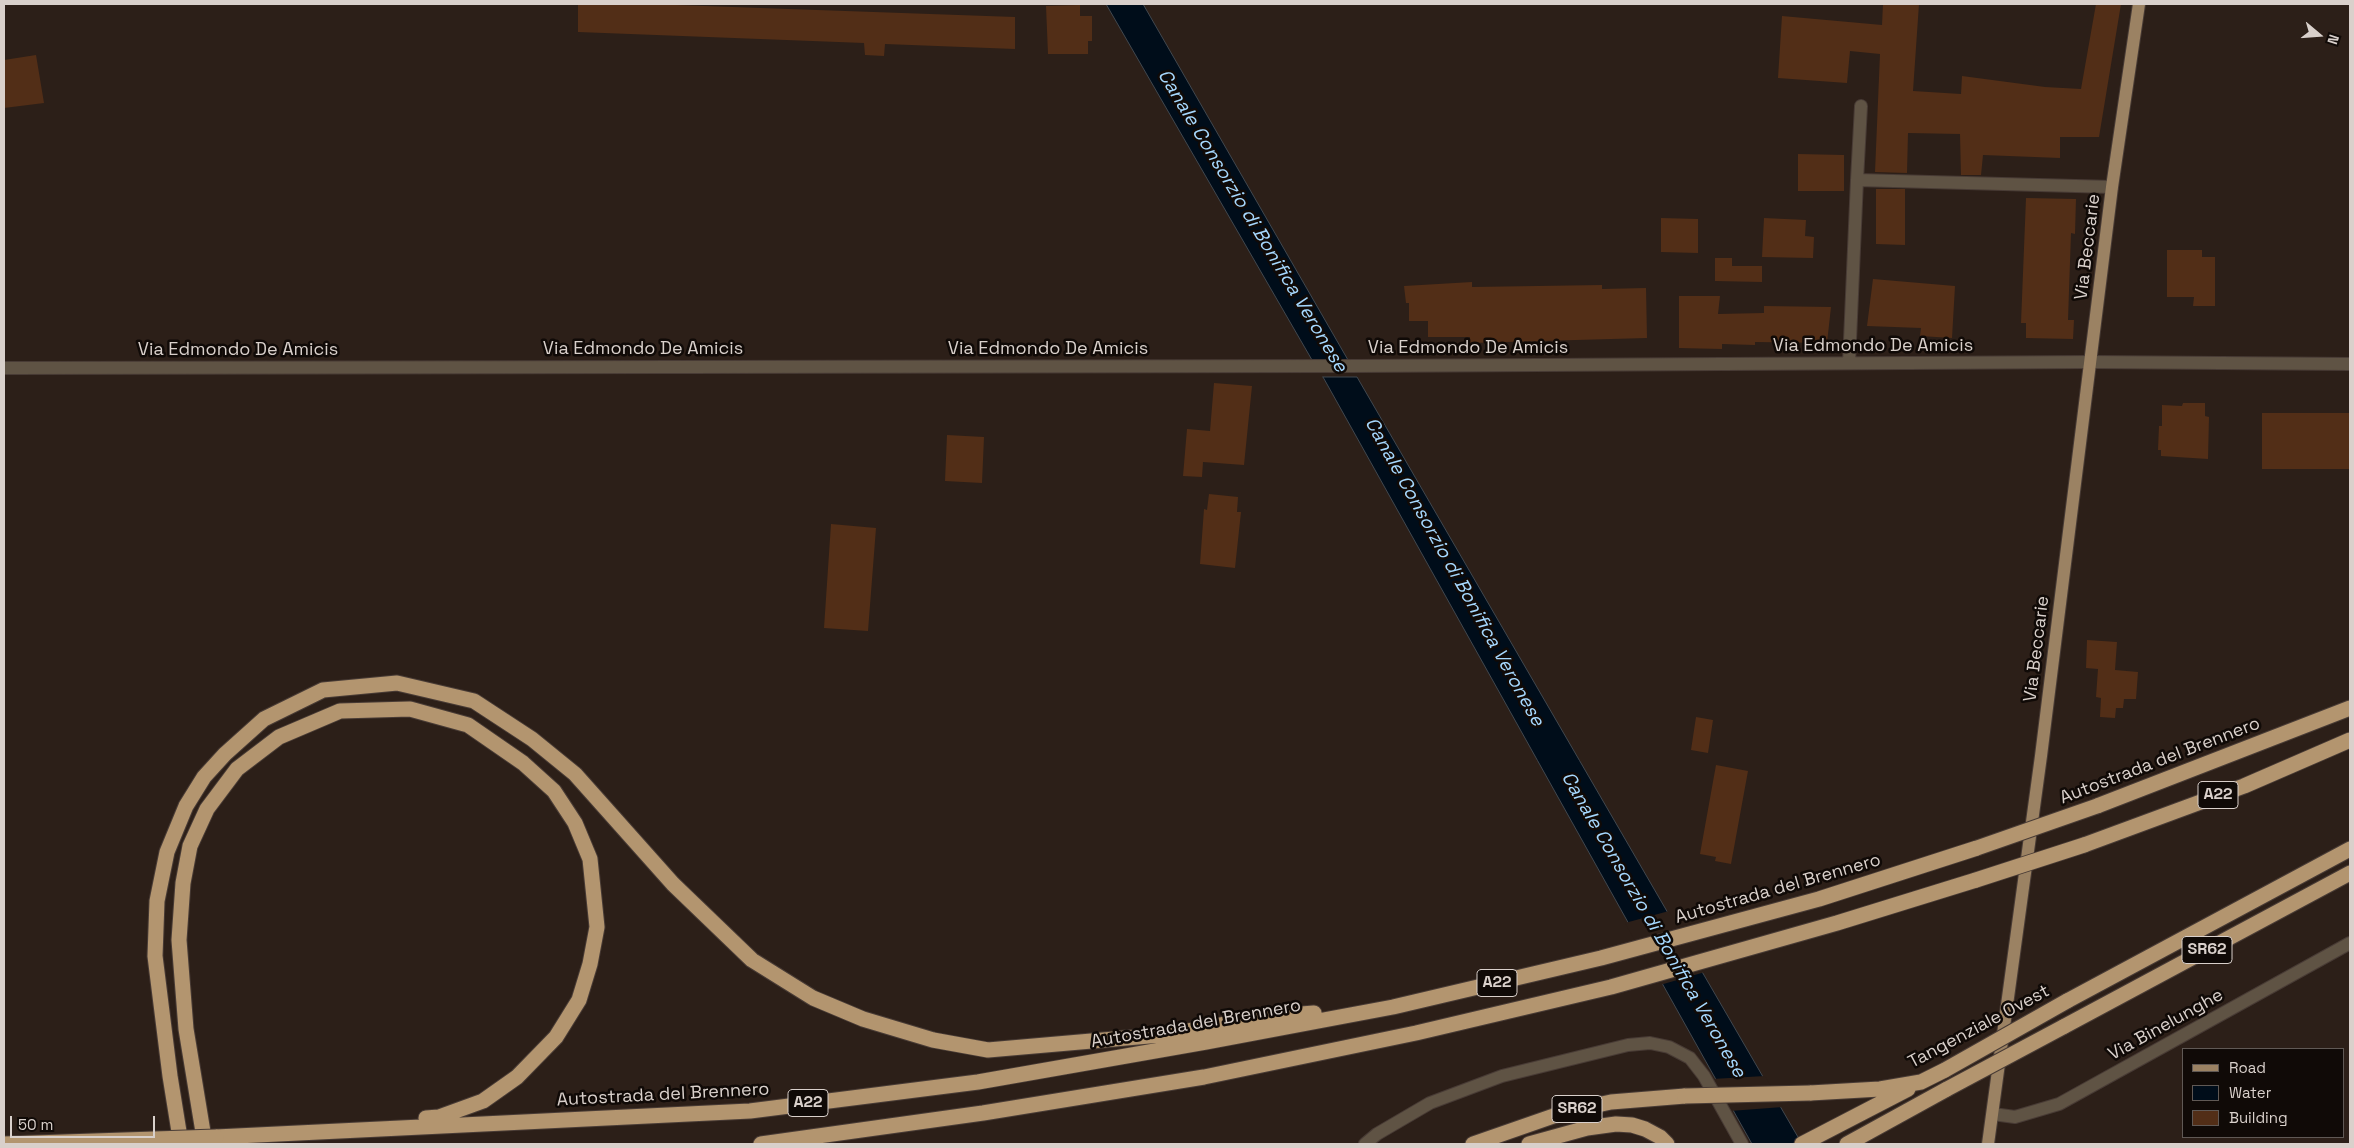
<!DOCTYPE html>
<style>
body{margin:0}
#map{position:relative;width:2354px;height:1148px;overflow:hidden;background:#2c1f18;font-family:"Space Grotesk",sans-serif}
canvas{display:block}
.frame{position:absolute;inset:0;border:5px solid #d9d0cb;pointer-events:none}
.legend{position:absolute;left:2182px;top:1048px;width:162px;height:90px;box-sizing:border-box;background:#100a07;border:1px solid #605955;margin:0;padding:6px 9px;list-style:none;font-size:15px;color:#d9d0cb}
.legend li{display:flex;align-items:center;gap:10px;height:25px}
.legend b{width:25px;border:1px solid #605955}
.north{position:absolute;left:2294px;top:10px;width:50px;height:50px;-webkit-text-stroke:4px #100a07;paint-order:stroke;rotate:108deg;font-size:14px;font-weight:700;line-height:20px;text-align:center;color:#d9d0cb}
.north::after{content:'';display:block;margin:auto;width:18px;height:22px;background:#d9d0cb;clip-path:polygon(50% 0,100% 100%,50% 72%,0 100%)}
.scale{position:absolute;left:10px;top:1116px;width:145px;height:22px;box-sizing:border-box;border:2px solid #d9d0cb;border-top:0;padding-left:6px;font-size:15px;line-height:18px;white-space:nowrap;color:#d9d0cb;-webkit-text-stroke:4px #100a07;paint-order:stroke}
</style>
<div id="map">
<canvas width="2354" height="1148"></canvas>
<div class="frame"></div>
<ul class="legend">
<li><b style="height:6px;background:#9b8263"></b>Road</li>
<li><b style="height:14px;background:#000d1a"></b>Water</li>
<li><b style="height:14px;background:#522e17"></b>Building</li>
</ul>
<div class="north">N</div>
<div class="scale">50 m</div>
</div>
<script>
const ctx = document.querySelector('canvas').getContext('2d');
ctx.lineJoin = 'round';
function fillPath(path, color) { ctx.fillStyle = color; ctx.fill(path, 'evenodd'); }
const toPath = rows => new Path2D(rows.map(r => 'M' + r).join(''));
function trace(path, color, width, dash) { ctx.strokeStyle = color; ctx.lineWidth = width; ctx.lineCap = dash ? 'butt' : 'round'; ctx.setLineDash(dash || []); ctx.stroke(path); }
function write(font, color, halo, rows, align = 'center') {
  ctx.font = font + ' "Space Grotesk",sans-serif'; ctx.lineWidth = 5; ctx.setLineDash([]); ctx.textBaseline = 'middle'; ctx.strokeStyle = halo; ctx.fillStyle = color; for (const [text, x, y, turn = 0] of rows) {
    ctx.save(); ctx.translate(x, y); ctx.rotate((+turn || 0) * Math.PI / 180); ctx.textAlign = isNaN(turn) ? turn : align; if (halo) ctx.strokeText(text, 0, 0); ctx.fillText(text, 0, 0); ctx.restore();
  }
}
const water = toPath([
 [1106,4,1143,4,1348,360,1312,360,1106,4],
 [1323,377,1357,377,1802,1144,1752,1144,1323,377]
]);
fillPath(water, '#000d1a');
trace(water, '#41484f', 1);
fillPath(toPath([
 [1669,911,1705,972,1660,985,1625,923],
 [1765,1076,1783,1107,1730,1111,1712,1079]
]), '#2c1f18');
fillPath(toPath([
 [578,4,648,4,1015,17,1015,49,885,44,884,56,865,55,864,43,578,32],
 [1883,4,1919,4,1913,91,1961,94,1962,76,2045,87,2081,89,2096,4,2121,4,2099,137,2060,137,2060,158,1983,155,1981,175,1961,175,1960,134,1908,133,1907,173,1875,172,1880,54,1850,51,1847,83,1778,78,1782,16,1882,25],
 [1080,5,1080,16,1092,16,1092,41,1088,41,1088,54,1048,54,1046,6],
 [36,55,44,103,4,108,4,60],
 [1798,154,1844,155,1844,191,1798,191],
 [1876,189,1905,189,1905,245,1876,244],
 [2026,198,2076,199,2075,234,2071,233,2068,320,2074,320,2073,339,2026,338,2026,323,2021,323],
 [1661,218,1698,219,1698,253,1661,252],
 [1764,218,1806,220,1805,236,1814,237,1813,258,1762,257],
 [2167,250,2202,250,2202,257,2215,257,2215,306,2193,306,2194,297,2167,297],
 [1715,258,1732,258,1732,266,1762,266,1762,282,1715,281],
 [1873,279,1955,286,1952,338,1920,336,1921,328,1867,326],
 [1472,282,1472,287,1602,285,1602,289,1646,288,1647,338,1470,343,1470,337,1428,337,1428,321,1409,321,1409,303,1406,303,1404,286],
 [1679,296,1720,296,1718,314,1764,313,1764,306,1831,307,1827,343,1755,342,1755,345,1722,344,1722,349,1679,348],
 [1214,383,1252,386,1244,465,1203,462,1202,477,1183,476,1187,429,1210,431],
 [2183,403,2205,403,2205,416,2209,417,2208,459,2161,456,2161,450,2158,450,2159,426,2162,426,2162,405,2182,406],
 [2262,413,2350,413,2350,469,2262,469],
 [947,435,984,437,982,483,945,481],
 [1209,494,1238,497,1237,512,1241,512,1235,568,1200,564,1204,509,1207,510],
 [831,524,876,528,868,631,824,628],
 [2087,640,2117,642,2115,670,2138,672,2136,699,2124,699,2123,708,2116,708,2115,718,2100,717,2101,698,2096,697,2098,669,2086,668],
 [1696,717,1713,720,1708,753,1691,750],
 [1716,765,1748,771,1731,864,1715,861,1716,857,1700,854]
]), '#522e17');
const minor = toPath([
 [1857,180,1861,106],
 [1849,363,1857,180,2112,187],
 [4,368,1354,366,2092,362,2350,364],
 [1993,1114,2015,1117,2059,1104,2350,943],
 [1365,1144,1377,1134,1430,1103,1502,1076,1628,1045,1650,1043,1669,1047,1690,1058,1704,1076,1742,1144]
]);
const major = toPath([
 [1988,1144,2041,756,2112,187,2139,4]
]);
const highway = toPath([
 [2097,806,2350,708],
 [2084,845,2244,786,2350,740],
 [2067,1001,2350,849],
 [2063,1027,2350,873],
 [1810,1093,1880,1089,1921,1082,1945,1070],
 [216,1137,750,1111,978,1082,1206,1042,1393,1007,1601,958,1819,899,1977,848],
 [4,1144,155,1139],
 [181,1144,170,1076,155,956,157,901,167,852,186,806,204,777,225,754,264,719,323,690,397,683,474,701,532,739,575,774,673,884,752,960,813,998,863,1019,933,1040,988,1050,1172,1034,1264,1017,1314,1013],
 [205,1144,186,1029,179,940,183,883,190,846,207,809,237,769,279,737,340,711,410,709,468,725,523,763,554,791,575,823,590,859,597,927,590,964,579,1000,556,1037,517,1077,483,1101,439,1117,426,1118],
 [761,1144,983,1113,1204,1077,1416,1033,1611,987,1837,923,1976,880],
 [1473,1144,1565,1112,1611,1102,1685,1096],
 [1529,1144,1587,1128,1616,1124,1632,1125,1645,1129,1660,1137,1667,1144],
 [1802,1144,1908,1089],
 [1847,1144,1947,1089]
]);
trace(minor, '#483b35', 14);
trace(major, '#483b35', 14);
trace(highway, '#483b35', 17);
trace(minor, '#5f5344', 12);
trace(major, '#9b8263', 12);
trace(highway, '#b3956f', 15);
const highwayBridge = toPath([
 [1977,848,2097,806],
 [1976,880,2084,845],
 [1945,1070,2067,1001],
 [1947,1089,2063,1027],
 [1685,1096,1810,1093],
 [155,1139,216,1137]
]);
trace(highwayBridge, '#483b35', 17, []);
trace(highwayBridge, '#b3956f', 15);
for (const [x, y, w] of [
 [2218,795,40],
 [2207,950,50],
 [1497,983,40],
 [808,1103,40],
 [1577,1109,50]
]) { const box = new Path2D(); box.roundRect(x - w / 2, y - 13.5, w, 27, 4); ctx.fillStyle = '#100a07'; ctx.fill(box); trace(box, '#d9d0cb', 1); }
write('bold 16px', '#d9d0cb', null, [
 ["A22",2218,795],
 ["SR62",2207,950],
 ["A22",1497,983],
 ["A22",808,1103],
 ["SR62",1577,1109]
]);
write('18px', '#d9d0cb', '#100a07', [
 ["Via Beccarie",2088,247,-83],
 ["Via Edmondo De Amicis",1873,346],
 ["Via Edmondo De Amicis",1468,348],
 ["Via Edmondo De Amicis",643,349],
 ["Via Edmondo De Amicis",1048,349],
 ["Via Edmondo De Amicis",238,350],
 ["Via Beccarie",2037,649,-83],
 ["Autostrada del Brennero",2160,761,-21],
 ["Autostrada del Brennero",1778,889,-16],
 ["Autostrada del Brennero",1196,1024,-10],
 ["Via Binelunghe",2166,1025,-29],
 ["Tangenziale Ovest",1979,1027,-28],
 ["Autostrada del Brennero",663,1095,-3]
]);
write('italic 19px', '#a6d8fe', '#100a07', [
 ["Canale Consorzio di Bonifica Veronese",1252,221,59],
 ["Canale Consorzio di Bonifica Veronese",1454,572,61],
 ["Canale Consorzio di Bonifica Veronese",1653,925,60]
]);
</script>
